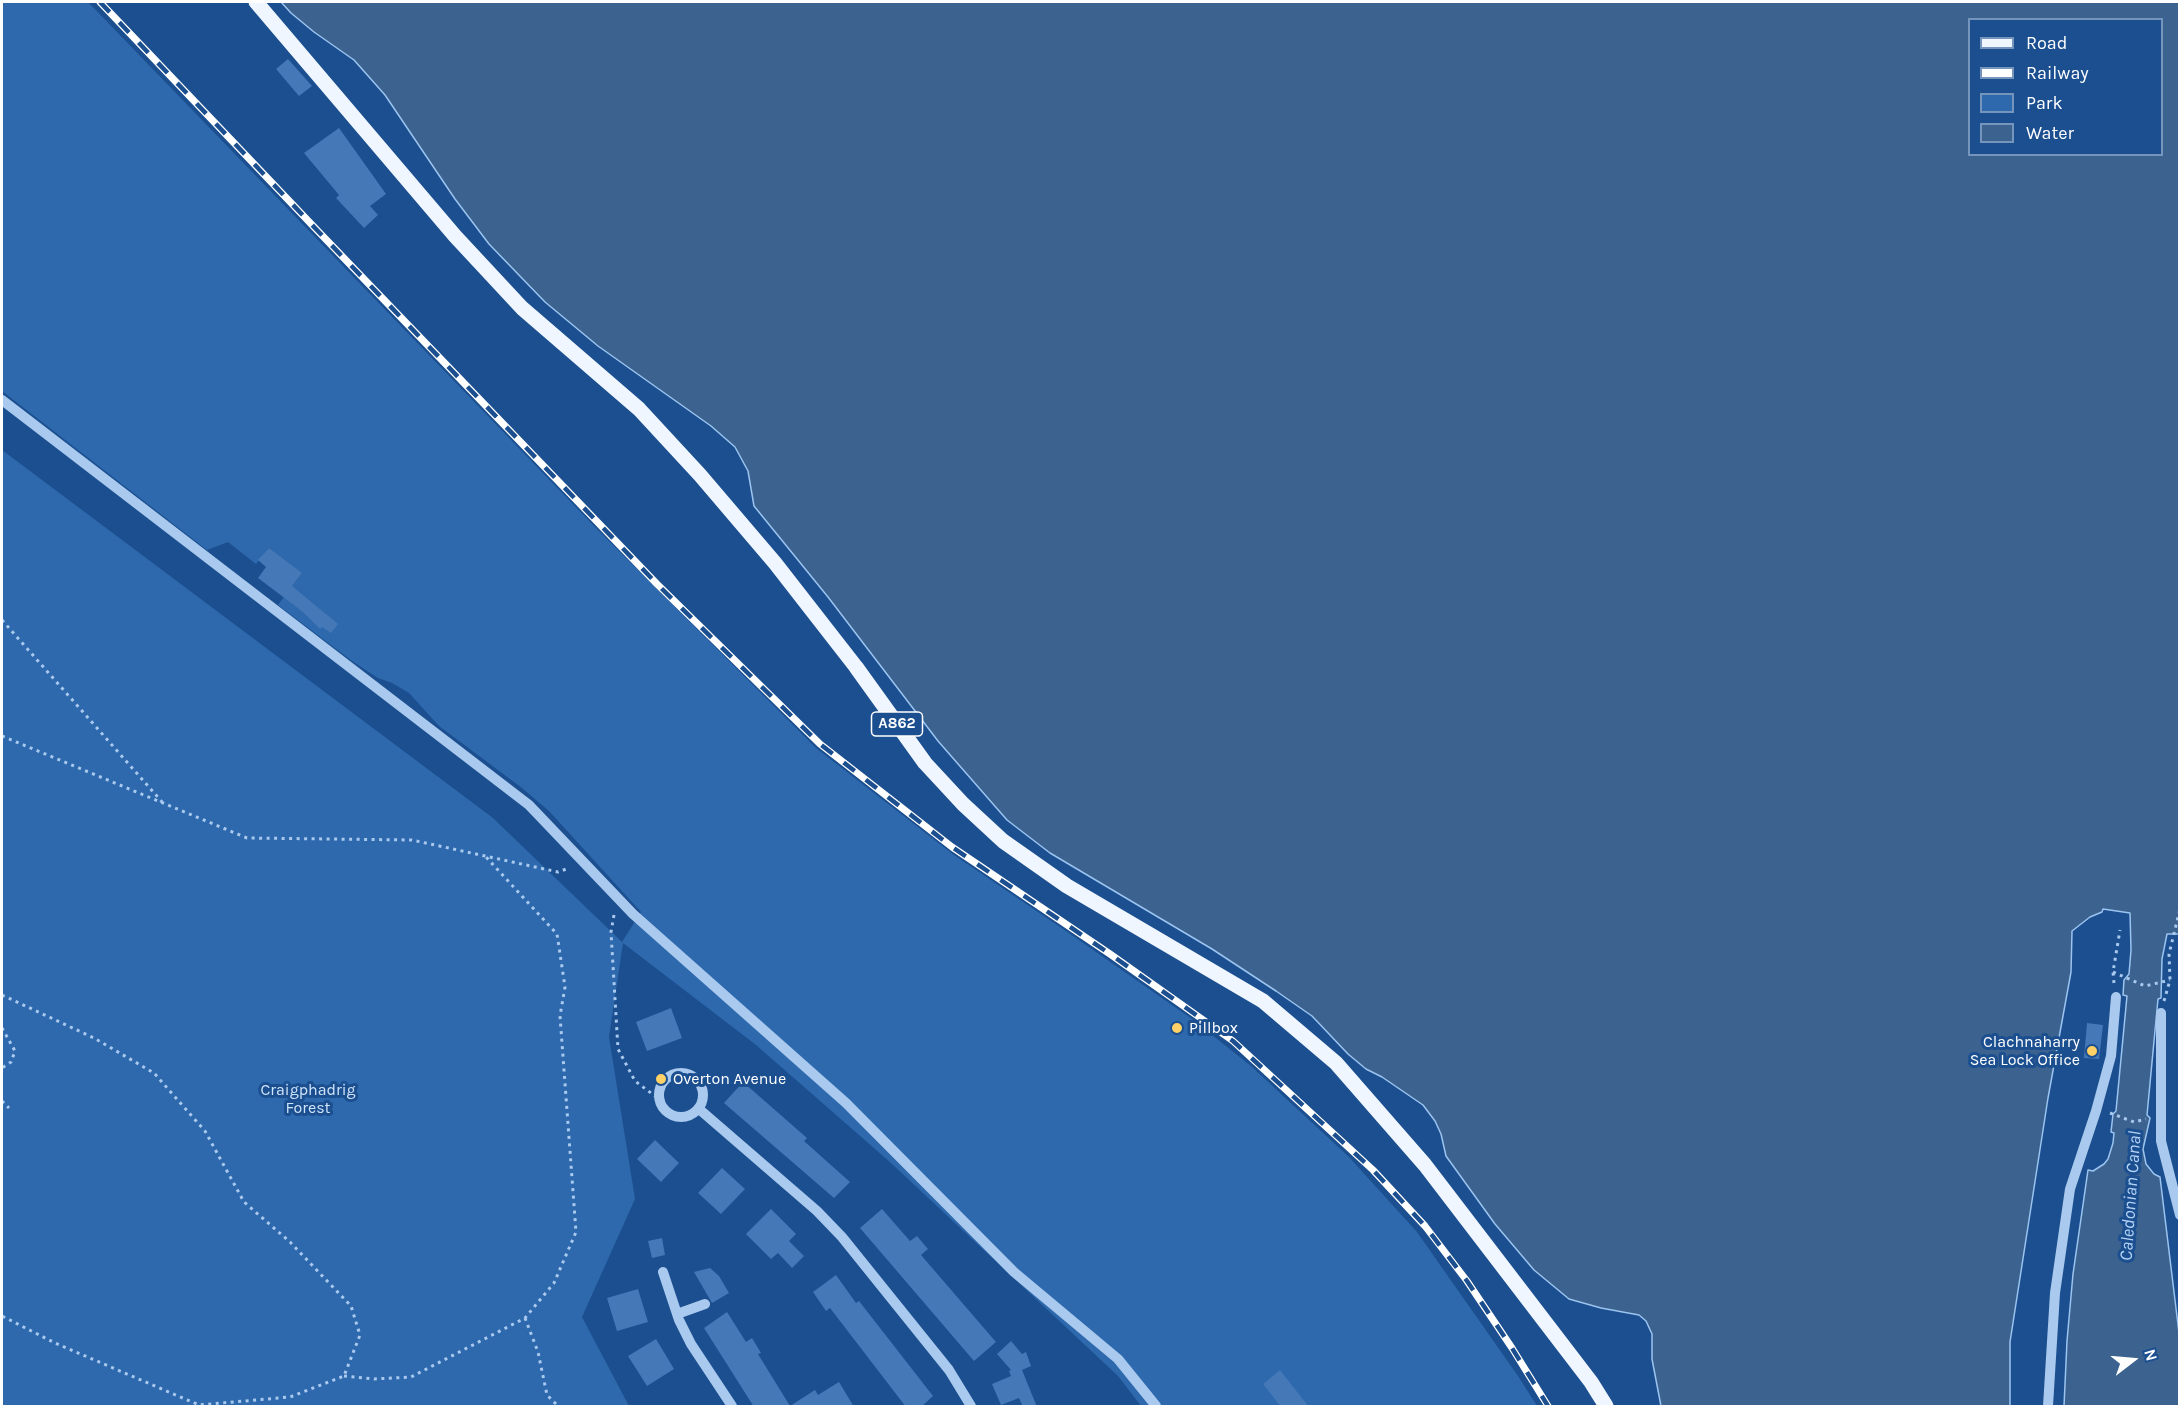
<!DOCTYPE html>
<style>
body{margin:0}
#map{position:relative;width:2181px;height:1408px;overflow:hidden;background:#1b4f8f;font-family:Karla,sans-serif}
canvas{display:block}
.frame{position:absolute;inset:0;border:3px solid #fff;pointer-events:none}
.legend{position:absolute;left:1968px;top:18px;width:195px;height:138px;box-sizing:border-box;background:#1b4f8f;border:2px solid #7695bc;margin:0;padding:8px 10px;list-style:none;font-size:18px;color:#fff}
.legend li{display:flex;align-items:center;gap:12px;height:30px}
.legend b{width:30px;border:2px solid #7695bc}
.north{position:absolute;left:2103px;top:1330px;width:60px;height:60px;-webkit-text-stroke:4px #1b4f8f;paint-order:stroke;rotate:74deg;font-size:16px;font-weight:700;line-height:24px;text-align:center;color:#fff}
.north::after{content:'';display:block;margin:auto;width:21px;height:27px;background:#fff;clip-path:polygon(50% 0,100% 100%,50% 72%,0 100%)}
</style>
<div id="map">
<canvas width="2181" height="1408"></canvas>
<div class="frame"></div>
<ul class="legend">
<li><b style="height:8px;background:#f0f6ff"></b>Road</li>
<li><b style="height:8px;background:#fff"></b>Railway</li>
<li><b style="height:16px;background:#2e69ad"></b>Park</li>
<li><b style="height:16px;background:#3c6290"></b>Water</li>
</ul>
<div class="north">N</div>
</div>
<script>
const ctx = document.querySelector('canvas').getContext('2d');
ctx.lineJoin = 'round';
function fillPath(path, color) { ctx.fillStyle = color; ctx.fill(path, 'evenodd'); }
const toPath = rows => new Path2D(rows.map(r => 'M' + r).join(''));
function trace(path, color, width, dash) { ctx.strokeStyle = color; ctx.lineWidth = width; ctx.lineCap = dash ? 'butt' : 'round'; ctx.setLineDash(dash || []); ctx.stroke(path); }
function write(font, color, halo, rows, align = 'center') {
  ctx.font = font + ' Karla,sans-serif'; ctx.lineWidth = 6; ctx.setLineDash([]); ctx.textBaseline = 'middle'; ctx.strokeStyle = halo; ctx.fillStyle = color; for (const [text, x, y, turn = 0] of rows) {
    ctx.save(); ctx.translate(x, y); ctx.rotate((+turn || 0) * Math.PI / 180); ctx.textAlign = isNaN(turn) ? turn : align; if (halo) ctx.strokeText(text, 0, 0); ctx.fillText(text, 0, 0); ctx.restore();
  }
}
fillPath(toPath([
 [2,2,88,2,598,530,816,748,954,855,1066,931,1192,1019,1251,1066,1349,1157,1417,1232,1518,1376,1537,1406,1141,1406,1118,1376,891,1163,756,1045,623,943,609,1037,635,1199,582,1317,629,1406,2,1406,2,450,493,818,622,942,641,912,549,811,522,788,439,726,409,693,392,683,378,678,352,661,278,605,301,574,269,548,256,564,228,542,207,550,2,391]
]), '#2e69ad');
const water = toPath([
 [281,2,2179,2,2180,934,2167,934,2162,959,2161,998,2158,999,2147,1115,2150,1118,2143,1149,2146,1164,2154,1174,2160,1177,2179,1333,2179,1406,2064,1406,2067,1341,2073,1274,2088,1170,2093,1171,2104,1164,2108,1159,2113,1143,2114,1133,2111,1132,2113,1114,2116,1111,2127,996,2123,995,2124,980,2129,974,2131,950,2130,913,2103,909,2102,912,2090,917,2072,931,2071,972,2048,1098,2010,1342,2010,1406,1661,1406,1652,1359,1652,1334,1646,1321,1639,1315,1601,1308,1569,1299,1534,1270,1495,1224,1446,1156,1441,1134,1435,1121,1423,1105,1382,1077,1366,1069,1348,1054,1312,1016,1276,991,1212,949,1050,853,1007,820,938,741,828,597,754,506,748,471,735,447,711,426,598,346,545,302,489,244,455,199,385,95,354,60,314,32,291,13,281,2],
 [1970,20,2162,20,2162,154,1970,154,1970,20]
]);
fillPath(water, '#3c6290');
trace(water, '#9cc4f0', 1.5);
fillPath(toPath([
 [288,59,312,86,299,96,276,69],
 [339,128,386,194,370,206,378,215,364,228,336,198,339,195,304,153],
 [269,548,302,573,292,586,338,624,331,633,322,627,320,629,303,612,258,578,266,567,258,560],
 [671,1008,682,1038,647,1051,636,1022],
 [2087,1023,2103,1025,2099,1059,2084,1058],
 [743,1082,807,1138,804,1141,850,1182,834,1198,724,1103],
 [655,1140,679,1163,661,1182,637,1159],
 [722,1168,745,1189,721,1214,698,1193],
 [771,1209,796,1234,789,1241,804,1256,792,1268,778,1253,771,1259,746,1234],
 [882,1209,910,1241,917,1236,928,1249,921,1255,996,1342,974,1361,860,1228],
 [662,1238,665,1255,652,1258,648,1241],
 [710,1268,719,1276,729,1293,712,1303,694,1272],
 [836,1275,856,1303,859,1301,933,1396,921,1407,906,1407,830,1308,826,1311,813,1292],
 [638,1289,648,1322,617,1331,607,1298],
 [727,1312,746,1342,752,1338,761,1353,758,1354,790,1406,815,1390,818,1395,839,1382,854,1407,754,1407,704,1328],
 [656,1339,674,1369,647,1386,628,1356],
 [1011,1341,1022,1354,1026,1352,1031,1366,1022,1370,1037,1407,1023,1407,1019,1398,1001,1405,992,1384,1011,1376,1009,1371,1011,1370,997,1354],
 [1280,1370,1309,1407,1281,1407,1263,1384]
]), '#4478b7');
trace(toPath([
 [2,620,163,803],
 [2,736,247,838,412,840,558,872,569,868],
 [614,915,611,932,618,1049,635,1081,659,1099],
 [2113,972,2145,986,2170,980],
 [2114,983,2113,972,2120,930],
 [2,995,94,1038,154,1073,205,1131,244,1202,290,1242,351,1306,360,1335,344,1376,290,1397,199,1405,55,1343,2,1316],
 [2164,1001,2170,980,2169,954,2180,909],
 [2,1028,15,1051,11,1062,2,1068],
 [2,1101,9,1108],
 [2110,1113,2134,1122,2146,1119],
 [525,1318,538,1352,547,1395,558,1406],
 [344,1376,374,1379,411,1377,525,1318,554,1283,576,1232,560,1016,565,987,557,934,485,856]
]), '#a9c9ee', 3, [3, 4.5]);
trace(toPath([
 [2,400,529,805,633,914,846,1103,1014,1272,1118,1359,1156,1406],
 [2161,1013,2161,1141,2180,1215],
 '659 1095a22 22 0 1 1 44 0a22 22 0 1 1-44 0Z',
 [699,1109,817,1211,842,1237,949,1370,971,1406],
 [663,1272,679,1320,691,1344,732,1406],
 [677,1314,705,1304],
 [2048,1406,2055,1293,2070,1189,2096,1111,2111,1056,2116,997]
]), '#a9c9ee', 10);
trace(toPath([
 [256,2,455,236,522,308,639,409,700,475,775,563,856,667,925,763,963,804,1003,841,1067,886,1263,1001,1336,1063,1425,1165,1591,1382,1606,1406]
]), '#f0f6ff', 15);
const rail = toPath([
 [100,2,315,228,657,584,820,744,952,847,1110,954,1233,1041,1373,1170,1425,1226,1467,1281,1512,1348,1548,1406]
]);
trace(rail, '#fff', 7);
trace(rail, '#1b4f8f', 4.5, [14]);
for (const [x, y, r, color] of [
 [1177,1028,6,"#ffd166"],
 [2092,1051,6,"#ffd166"],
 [661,1079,6,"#ffd166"]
]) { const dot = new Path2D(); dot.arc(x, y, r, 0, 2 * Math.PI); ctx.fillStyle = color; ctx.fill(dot); trace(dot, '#1b4f8f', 2); }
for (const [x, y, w] of [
 [897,724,51]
]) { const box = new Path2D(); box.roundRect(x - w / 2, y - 12, w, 24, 4.5); ctx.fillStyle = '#1b4f8f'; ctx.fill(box); trace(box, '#fff', 1.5); }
write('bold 15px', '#fff', null, [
 ["A862",897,724]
]);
write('16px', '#fff', '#1b4f8f', [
 ["Pillbox",1189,1028],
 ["Clachnaharry",2080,1042,"right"],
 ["Sea Lock Office",2080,1060,"right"],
 ["Overton Avenue",673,1079]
], 'left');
write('16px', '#cfe3fa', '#1b4f8f', [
 ["Craigphadrig",308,1090],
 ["Forest",308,1108]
]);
write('italic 18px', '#b5d3f5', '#1b4f8f', [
 ["Caledonian Canal",2131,1196,-86]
]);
</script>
